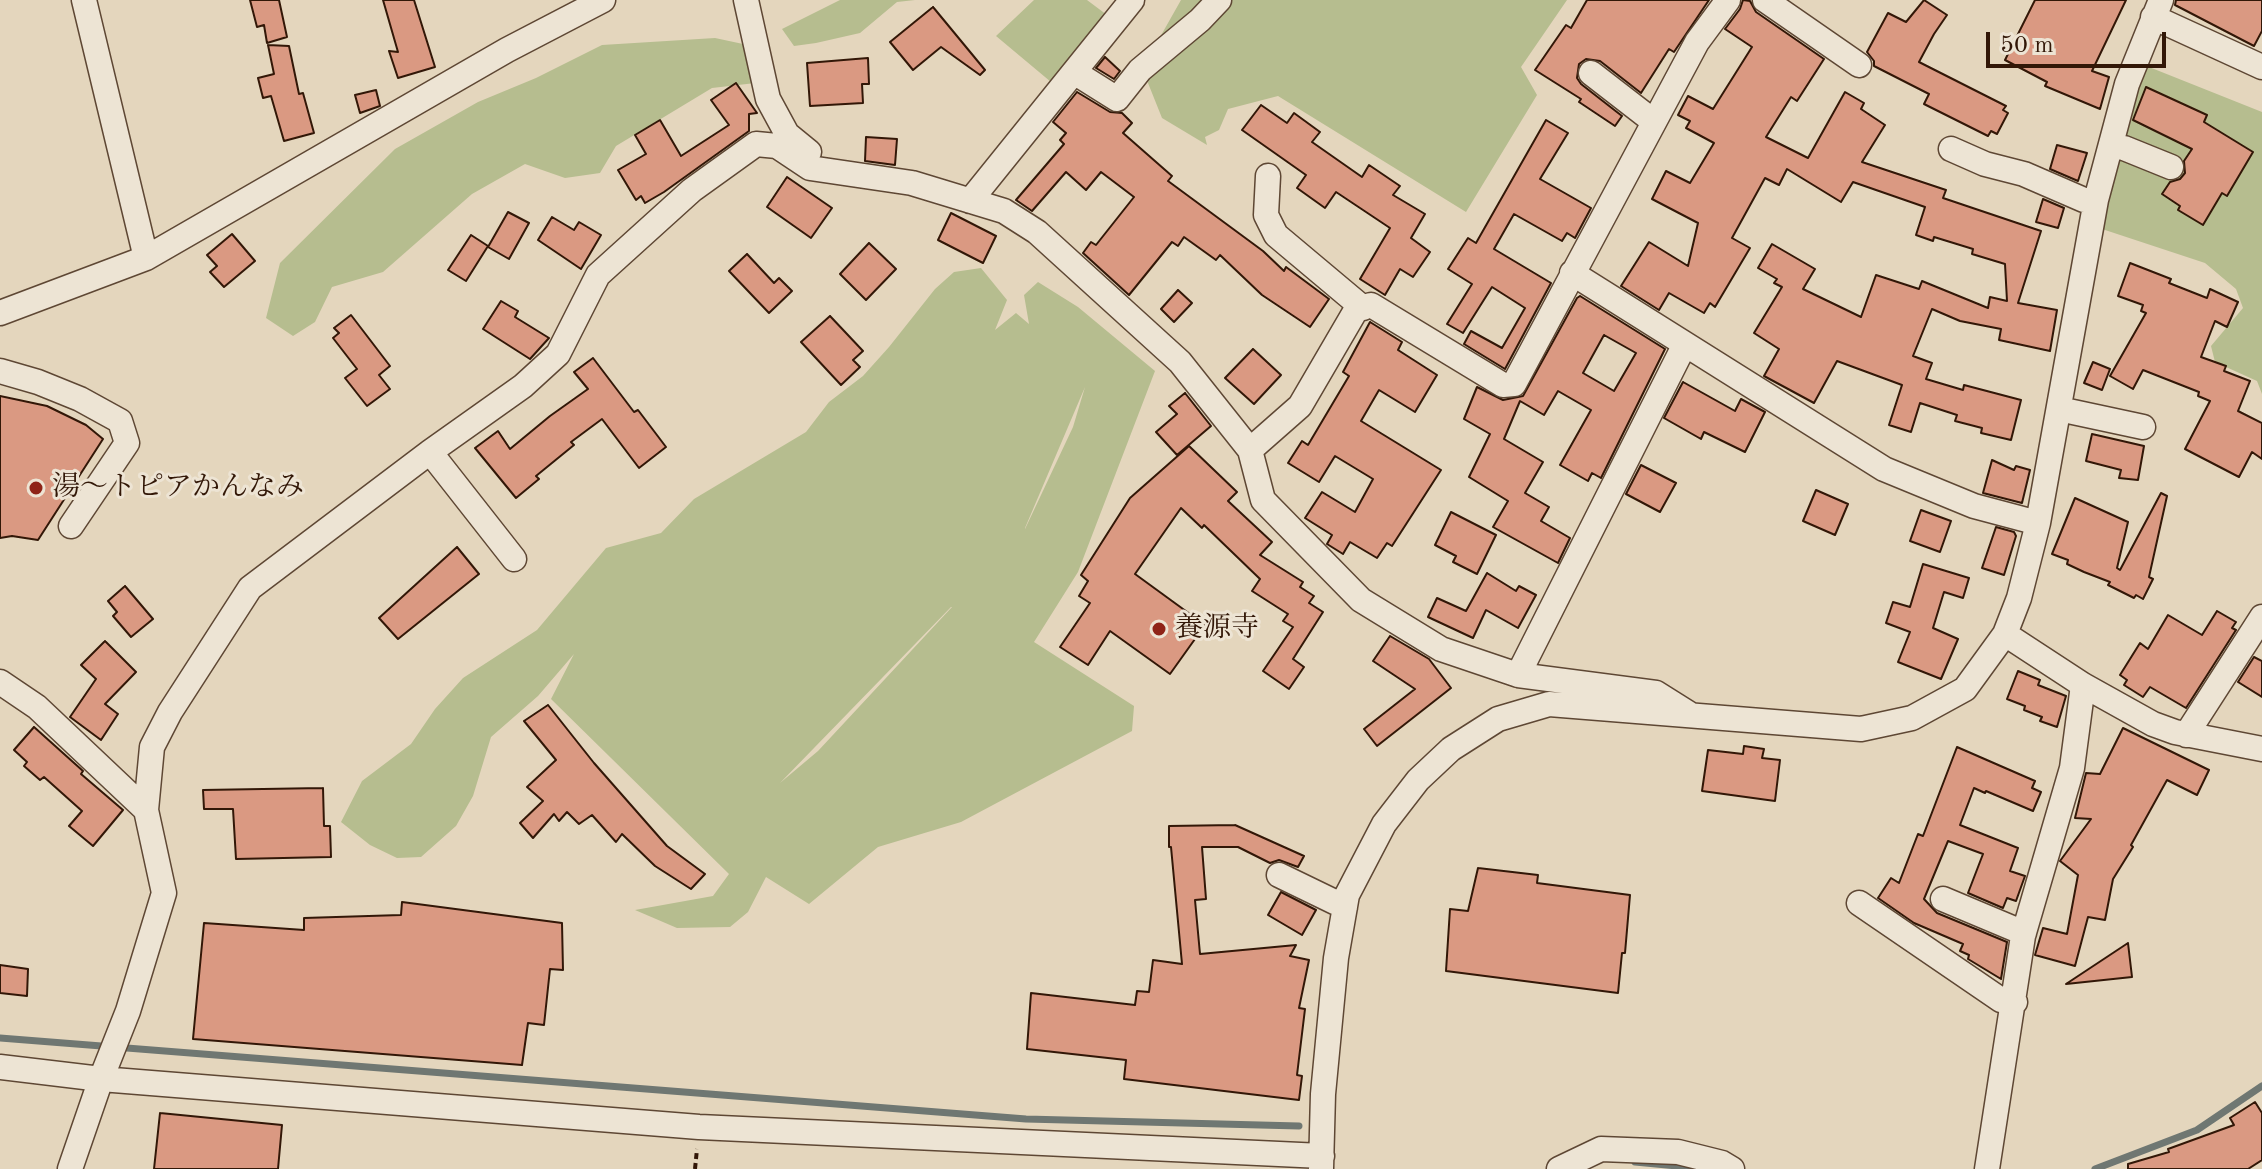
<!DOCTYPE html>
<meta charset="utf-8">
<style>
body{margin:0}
#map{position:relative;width:2262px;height:1169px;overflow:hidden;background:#e4d6bd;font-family:"Old Standard TT",serif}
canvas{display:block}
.scale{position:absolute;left:1986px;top:32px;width:180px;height:36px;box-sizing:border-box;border:4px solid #321707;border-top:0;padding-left:10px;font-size:24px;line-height:28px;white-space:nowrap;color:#321707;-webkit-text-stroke:6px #ede4d4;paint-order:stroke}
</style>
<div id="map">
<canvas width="2262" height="1169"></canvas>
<div class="scale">50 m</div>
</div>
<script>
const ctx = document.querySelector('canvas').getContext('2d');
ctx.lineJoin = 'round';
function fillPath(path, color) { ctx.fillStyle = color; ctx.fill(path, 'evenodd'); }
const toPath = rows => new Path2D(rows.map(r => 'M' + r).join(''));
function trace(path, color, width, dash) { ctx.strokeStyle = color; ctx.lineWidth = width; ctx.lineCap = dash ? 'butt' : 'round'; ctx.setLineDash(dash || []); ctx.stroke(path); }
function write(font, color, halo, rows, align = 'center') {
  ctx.font = font + ' "Old Standard TT","Noto Serif JP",serif'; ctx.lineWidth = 6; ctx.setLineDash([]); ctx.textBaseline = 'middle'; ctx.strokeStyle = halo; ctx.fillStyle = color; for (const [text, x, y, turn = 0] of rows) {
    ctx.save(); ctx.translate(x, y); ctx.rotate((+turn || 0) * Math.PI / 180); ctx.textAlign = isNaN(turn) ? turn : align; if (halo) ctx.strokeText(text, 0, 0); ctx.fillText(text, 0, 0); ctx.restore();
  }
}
fillPath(toPath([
 [840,0,915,0,897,2,860,33,816,43,794,46,782,29],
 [1034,0,1087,0,1111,18,1051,82,996,36],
 [1181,0,1567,0,1521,67,1537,95,1466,212,1278,96,1228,109,1219,130,1205,137,1207,145,1162,118,1148,83,1155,46],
 [715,38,757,47,764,82,712,88,616,146,600,173,565,178,525,164,472,194,383,272,332,287,315,322,293,336,266,318,280,263,395,149,478,102,536,78,602,45],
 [2139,63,2262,112,2262,394,2257,381,2215,362,2211,346,2243,308,2236,289,2205,263,2102,229],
 [981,268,1007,300,995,330,1016,313,1029,324,1024,295,1038,282,1078,307,1155,371,1078,572,1034,642,1134,706,1132,731,961,822,878,847,809,904,766,877,748,912,730,927,677,928,635,910,713,896,729,874,551,699,574,654,538,696,491,737,473,796,456,826,421,857,397,858,370,845,341,822,362,781,411,744,435,709,463,678,537,630,606,548,661,533,694,499,806,432,829,402,863,376,889,347,935,289,954,272],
 [1085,387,1073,427,1025,529,1025,528],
 [952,607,818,751,780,783,951,607]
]), '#b6bd8f');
trace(toPath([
 [0,1038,1026,1119,1299,1126],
 [1635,1162,1698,1168],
 [2095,1169,2197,1130,2262,1086]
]), '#6f7772', 7);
const building = toPath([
 [250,0,279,0,287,37,267,43,264,25,257,27,250,0],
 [383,0,414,0,435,67,398,78,389,51,398,52,383,0],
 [1587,0,1709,0,1674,52,1669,49,1641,93,1600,61,1586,59,1579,64,1577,78,1581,84,1622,116,1615,126,1579,102,1581,99,1535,70,1566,25,1571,28,1587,0],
 [1743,0,1750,1,1756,12,1824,59,1797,101,1791,97,1766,137,1808,158,1845,92,1864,103,1861,109,1885,125,1862,162,1946,190,1943,198,2041,231,2018,303,2057,310,2050,351,1999,340,2001,329,1960,321,1932,309,1913,356,1932,363,1926,379,1963,390,1964,385,2021,400,2011,440,1981,433,1982,428,1955,421,1957,415,1920,403,1911,432,1889,425,1902,385,1837,361,1814,403,1764,376,1779,349,1754,333,1782,287,1774,283,1777,279,1758,268,1772,244,1815,269,1803,289,1861,317,1876,275,1919,289,1922,281,1988,308,1990,297,2007,301,2005,264,1972,254,1973,249,1934,237,1933,241,1916,235,1925,207,1853,182,1841,202,1787,169,1779,185,1765,178,1732,238,1750,248,1715,307,1710,303,1704,313,1669,293,1659,310,1621,286,1649,242,1688,266,1698,223,1652,199,1666,171,1690,183,1714,143,1686,128,1690,121,1678,115,1688,96,1713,109,1752,47,1725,29,1740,9,1743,0],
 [1924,0,1947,15,1934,34,1919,62,2006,106,2003,110,2008,113,1997,134,1991,131,1988,136,1924,104,1929,94,1874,66,1874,61,1867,52,1888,13,1906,22,1924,0],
 [2035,0,2126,0,2092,71,2109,77,2100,109,2045,86,2047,82,2005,60,2035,0],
 [2176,0,2262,0,2262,31,2254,46,2175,5,2176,0],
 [933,7,985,70,980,75,941,47,913,70,890,42,933,7],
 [268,45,289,46,299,94,303,93,314,133,284,141,271,96,263,98,258,78,274,74,268,45],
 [1105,57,1120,71,1114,79,1096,68,1105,57],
 [868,58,869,84,862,84,863,103,810,106,807,63,868,58],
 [736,83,757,113,749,114,749,131,664,192,645,203,641,196,636,200,618,170,646,154,635,135,660,120,681,156,729,125,711,100,736,83],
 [2146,87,2207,115,2204,122,2253,152,2227,196,2222,193,2203,225,2178,210,2180,206,2162,194,2170,182,2180,179,2185,173,2184,161,2192,149,2133,120,2146,87],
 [376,90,380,106,360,113,355,95,376,90],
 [1077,92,1110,112,1122,113,1132,123,1123,133,1172,176,1168,181,1263,251,1284,271,1286,267,1329,299,1310,327,1262,295,1220,255,1216,260,1184,237,1178,246,1172,242,1129,295,1083,253,1091,242,1096,245,1134,197,1101,172,1086,190,1066,172,1032,211,1016,200,1064,144,1060,140,1066,133,1053,122,1077,92],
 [1261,105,1287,123,1294,113,1320,132,1312,142,1362,177,1369,165,1400,186,1393,195,1425,214,1411,238,1430,252,1413,277,1400,269,1385,295,1360,279,1390,228,1336,192,1325,208,1297,188,1306,175,1242,130,1261,105],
 [1546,120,1568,133,1540,179,1591,208,1575,238,1567,233,1562,241,1514,214,1494,249,1551,283,1505,369,1464,344,1471,331,1502,348,1525,308,1492,287,1463,333,1447,324,1472,284,1448,269,1468,238,1476,243,1546,120],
 [866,137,897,139,895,165,865,161,866,137],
 [2057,145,2087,153,2078,181,2050,169,2057,145],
 [787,177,832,208,811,238,767,207,787,177],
 [2043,199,2064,208,2058,228,2036,222,2043,199],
 [508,212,529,223,509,259,488,247,508,212],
 [951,213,996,236,983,263,938,240,951,213],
 [552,217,574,230,579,222,601,235,581,269,538,240,552,217],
 [232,234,255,261,224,287,210,272,217,266,207,255,232,234],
 [471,235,488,246,466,281,448,270,471,235],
 [869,243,896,269,866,300,840,274,869,243],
 [747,254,774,283,779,278,792,291,769,313,729,271,747,254],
 [2130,263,2171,279,2169,283,2207,298,2210,289,2238,302,2227,327,2215,321,2201,357,2226,366,2224,371,2250,381,2238,411,2262,423,2262,459,2252,452,2239,477,2185,449,2210,401,2198,396,2199,392,2143,370,2133,389,2110,376,2146,313,2141,311,2143,305,2118,296,2130,263],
 [1178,290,1192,303,1174,322,1161,309,1178,290],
 [1580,296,1665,349,1601,478,1592,473,1588,481,1560,465,1591,410,1558,391,1544,415,1520,401,1504,439,1543,462,1525,493,1549,507,1541,521,1570,538,1558,563,1493,527,1508,501,1469,477,1490,434,1464,419,1477,387,1503,400,1523,396,1577,298,1580,296],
 [1604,335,1636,353,1614,391,1583,373,1604,335],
 [501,301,518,311,515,317,549,338,530,359,483,329,501,301],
 [351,315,390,366,379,375,390,389,367,406,345,378,357,369,333,338,339,333,334,328,351,315],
 [830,316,863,351,853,360,860,367,841,385,801,342,830,316],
 [1370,322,1402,342,1398,350,1437,375,1415,412,1379,390,1361,421,1441,470,1392,546,1387,543,1377,558,1350,542,1343,554,1327,544,1332,535,1305,518,1322,492,1355,512,1373,479,1335,456,1319,482,1288,463,1302,441,1308,445,1349,376,1343,372,1370,322],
 [1253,349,1281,375,1254,404,1225,378,1253,349],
 [593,358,634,412,638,410,666,447,639,468,602,419,571,442,574,445,536,476,539,479,516,498,475,448,498,431,510,449,550,416,588,389,574,372,593,358],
 [2093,362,2110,369,2102,390,2084,383,2093,362],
 [1683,382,1735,411,1741,399,1765,412,1745,452,1704,432,1701,439,1664,418,1683,382],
 [1185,393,1211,426,1177,455,1156,432,1177,414,1169,406,1185,393],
 [0,396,47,406,86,425,103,439,38,540,12,536,0,538,0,396],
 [2092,434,2144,446,2138,480,2119,478,2121,470,2086,461,2092,434],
 [1189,446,1237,492,1228,501,1272,542,1260,555,1303,582,1300,587,1314,596,1309,603,1323,612,1293,659,1304,667,1289,689,1263,671,1293,627,1283,621,1288,614,1252,591,1260,579,1204,525,1202,528,1181,508,1135,574,1205,625,1170,674,1110,631,1088,665,1060,647,1090,603,1079,596,1088,581,1081,575,1130,498,1189,446],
 [1992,460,2014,470,2016,466,2030,470,2022,503,1983,493,1992,460],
 [1641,465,1676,483,1660,512,1626,494,1641,465],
 [1816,490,1848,504,1835,535,1803,521,1816,490],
 [2161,493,2167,496,2149,577,2153,579,2143,599,2136,595,2134,598,2108,585,2110,582,2084,572,2067,564,2068,560,2052,554,2075,498,2128,522,2117,568,2120,570,2161,493],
 [1921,510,1951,521,1940,552,1910,541,1921,510],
 [1451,512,1496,535,1477,574,1453,562,1456,556,1435,545,1451,512],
 [1996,527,2014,532,2016,536,2004,575,1982,568,1996,527],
 [457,547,479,574,398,639,379,618,457,547],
 [1923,564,1969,578,1963,598,1944,592,1933,628,1958,639,1941,679,1898,662,1910,632,1886,623,1893,602,1910,607,1923,564],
 [1487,573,1516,591,1519,586,1536,595,1518,628,1486,610,1473,638,1428,617,1437,598,1466,611,1487,573],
 [125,586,153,619,131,637,113,616,117,612,108,601,125,586],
 [2217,611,2236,622,2232,628,2236,630,2186,708,2150,687,2143,697,2124,685,2127,680,2120,675,2140,643,2148,649,2168,615,2202,635,2217,611],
 [1390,636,1429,659,1451,688,1377,746,1364,729,1415,689,1373,661,1390,636],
 [105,641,136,672,105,704,118,714,101,740,70,717,96,679,81,665,105,641],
 [2254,657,2262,661,2262,697,2238,682,2254,657],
 [2018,671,2040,680,2038,685,2066,696,2057,727,2040,721,2042,717,2024,710,2025,706,2007,699,2018,671],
 [548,705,594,763,667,846,705,874,691,889,655,866,622,834,616,842,592,815,579,824,567,812,559,821,554,814,533,838,520,823,543,801,527,787,556,760,524,721,548,705],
 [34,727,83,771,81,774,123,810,93,846,69,826,82,811,44,777,40,780,24,766,27,762,14,750,34,727],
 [2123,728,2209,770,2197,795,2167,780,2131,845,2133,847,2113,879,2105,920,2088,917,2075,966,2035,955,2043,928,2067,934,2078,875,2060,861,2091,819,2075,818,2086,773,2100,774,2123,728],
 [1744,746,1764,749,1762,758,1780,760,1775,801,1702,791,1708,750,1743,754,1744,746],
 [1957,747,2035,781,2032,788,2041,792,2033,811,1986,791,1985,793,1974,788,1960,825,2018,848,2010,871,2025,876,2016,901,2007,898,2003,908,1968,893,1983,854,1948,841,1924,899,1937,913,2007,942,2001,979,1968,959,1969,955,1960,951,1963,944,1914,923,1878,898,1891,878,1899,883,1918,834,1923,836,1957,747],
 [323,788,324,826,330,826,331,857,236,859,233,809,204,809,203,790,323,788],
 [1235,825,1304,856,1298,867,1279,860,1270,863,1238,847,1202,847,1206,899,1195,900,1200,954,1296,945,1290,956,1309,960,1299,1008,1305,1009,1297,1075,1302,1076,1299,1100,1124,1079,1126,1060,1027,1049,1031,993,1135,1005,1137,991,1149,992,1153,960,1182,964,1171,847,1169,847,1169,826,1235,825],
 [1478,868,1538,875,1537,883,1630,895,1625,953,1622,953,1618,993,1446,971,1450,909,1468,911,1478,868],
 [1281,892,1316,910,1302,935,1268,915,1281,892],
 [402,902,562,923,563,970,550,969,544,1025,528,1023,522,1065,193,1039,204,923,304,930,304,918,401,915,402,902],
 [2128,943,2132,977,2066,984,2128,943],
 [0,965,28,969,27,996,0,993,0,965],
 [2255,1102,2262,1113,2262,1160,2248,1169,2128,1169,2128,1164,2169,1152,2168,1149,2234,1125,2230,1118,2255,1102],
 [160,1113,282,1125,278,1169,154,1169,160,1113]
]);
fillPath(building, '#da9982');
trace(building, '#321707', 2);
const minor = toPath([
 [84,0,146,258],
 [746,0,768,99,787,134,809,152],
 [1765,0,1859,65],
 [2153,17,2262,67],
 [1074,72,1117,99,1140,70,1200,20,1219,0],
 [1591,73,1653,121],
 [2111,146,2124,148,2171,167],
 [1951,149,1985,164,2024,174,2084,200,2096,200],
 [1268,176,1266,215,1276,235,1363,308],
 [970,201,1132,0],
 [1572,273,1884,469,1974,506,2038,523],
 [0,313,146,258,507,50,603,0],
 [0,371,38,382,80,399,120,421,127,443,71,526],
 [2059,409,2143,427],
 [1250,450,1300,406,1356,310,1371,305,1503,385,1514,384,1697,42,1728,0],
 [430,452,514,559],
 [2005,634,2083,685,2153,724,2175,732,2262,749],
 [1518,675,1685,344],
 [0,682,37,707,146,810],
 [2186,735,2262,617],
 [1279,875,1345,907],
 [1943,899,2024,933],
 [1859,903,2001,1000,2015,1002],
 [0,1067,101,1079,699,1127,1322,1156],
 [70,1169,101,1079,128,1011,164,893,146,810,152,747,170,712,250,588,430,452,523,386,558,354,598,275,692,190,756,144,777,146,810,168,912,183,1004,211,1037,232,1180,362,1250,450,1263,500,1361,600,1441,649,1518,675,1656,693,1691,715],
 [1321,1169,1323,1094,1336,958,1347,895,1384,824,1418,780,1451,749,1498,719,1549,704,1861,729,1912,718,1965,689,2005,634,2019,598,2038,523,2096,200,2127,84,2161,0],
 [1559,1169,1601,1149,1678,1152,1722,1163,1732,1169],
 [1987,1169,2023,936,2072,768,2083,685]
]);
trace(minor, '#5e4734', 27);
trace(toPath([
 [695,1169,697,1149]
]), '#321707', 4, [6, 4]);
trace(minor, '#ede4d4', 24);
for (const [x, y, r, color] of [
 [36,488,8,"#8f2418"],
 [1159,629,8,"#8f2418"]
]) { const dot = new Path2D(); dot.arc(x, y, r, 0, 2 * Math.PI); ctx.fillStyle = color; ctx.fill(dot); trace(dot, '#ede4d4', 3); }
write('28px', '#321707', '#ede4d4', [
 ["湯～トピアかんなみ",52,488],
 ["養源寺",1175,629]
], 'left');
</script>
